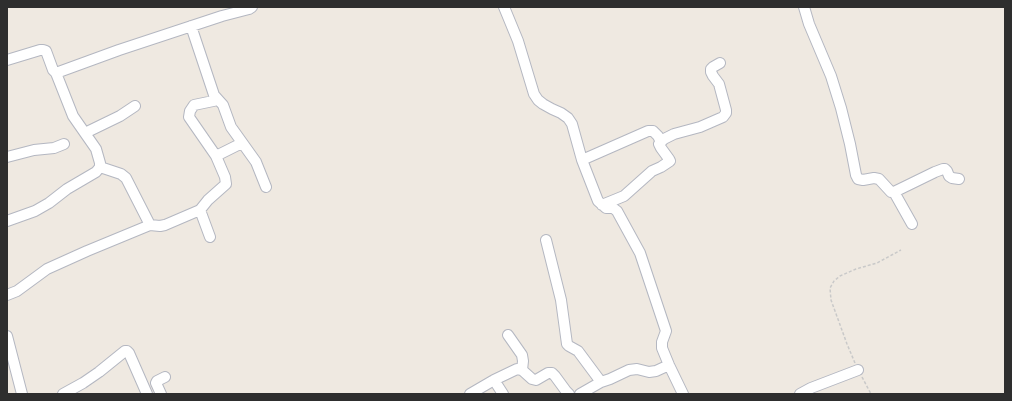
<!DOCTYPE html>
<style>
body{margin:0}
#map{position:relative;width:1012px;height:401px;overflow:hidden;background:#efe9e1;font-family:Commissioner,sans-serif}
canvas{display:block}
.frame{position:absolute;inset:0;border:8px solid #2e2e2e;pointer-events:none}
</style>
<div id="map">
<canvas width="1012" height="401"></canvas>
<div class="frame"></div>
</div>
<script>
const ctx = document.querySelector('canvas').getContext('2d');
ctx.lineJoin = 'round';
const toPath = rows => new Path2D(rows.map(r => 'M' + r).join(''));
function trace(path, color, width, dash) { ctx.strokeStyle = color; ctx.lineWidth = width; ctx.lineCap = dash ? 'butt' : 'round'; ctx.setLineDash(dash || []); ctx.stroke(path); }
const minor = toPath([
 [504,7,518,41,534,94,538,100,543,104,552,109,561,113,568,118,572,124,582,160,598,201,606,208,613,208,617,211,640,253,666,331,662,342,662,348,669,365,683,394],
 [804,7,809,24,831,76,841,108,850,144,856,175,858,179,863,180,874,178,879,179,891,192,894,192,935,172,943,169,945,169,947,171,949,176,952,178,959,179],
 [191,26,214,95,223,105,231,127,256,162,266,187],
 [7,60,40,50,43,50,46,51,53,70,56,73,119,50,222,16,249,9,252,7],
 [85,133,120,116,135,106],
 [216,156,189,117,190,111,194,105,218,100],
 [7,157,34,150,54,148,64,144],
 [582,160,648,131,653,131,658,136,661,142],
 [894,192,912,224],
 [602,205,624,196,652,171,661,167,670,161,669,159,661,148,659,144,664,139,674,134,700,127,723,117,726,113,726,110,719,84,713,76,711,72,711,69,713,67,720,63],
 [7,221,35,211,49,203,67,189,96,172,100,167,100,163,96,149,73,116,56,73],
 [150,225,160,226,165,225,200,210],
 [210,237,200,210,208,200,226,184,225,177,216,156,242,143],
 [546,240,561,300,567,344,569,346,578,351,601,382],
 [7,295,17,291,47,269,87,251,150,225,126,178,121,174,100,167],
 [508,335,522,355,523,361,522,370],
 [7,336,22,394],
 [494,380,503,394],
 [63,394,83,383,99,372,125,351,127,351,129,353,147,394],
 [161,394,156,383,157,381,165,377],
 [470,394,494,380,517,369,522,370,532,379,536,380,548,373,552,373,555,376,566,391,569,394],
 [580,394,601,382,610,379,629,370,637,369,649,372,656,371,669,365],
 [800,394,811,388,858,370]
]);
trace(minor, '#b4b7c1', 12);
trace(toPath([
 [855,363,847,344,831,300,830,288,834,281,840,276,856,269,877,263,901,250],
 [862,377,871,394]
]), '#c9c9c9', 1.5, [3, 2]);
trace(minor, '#fff', 10);
</script>
